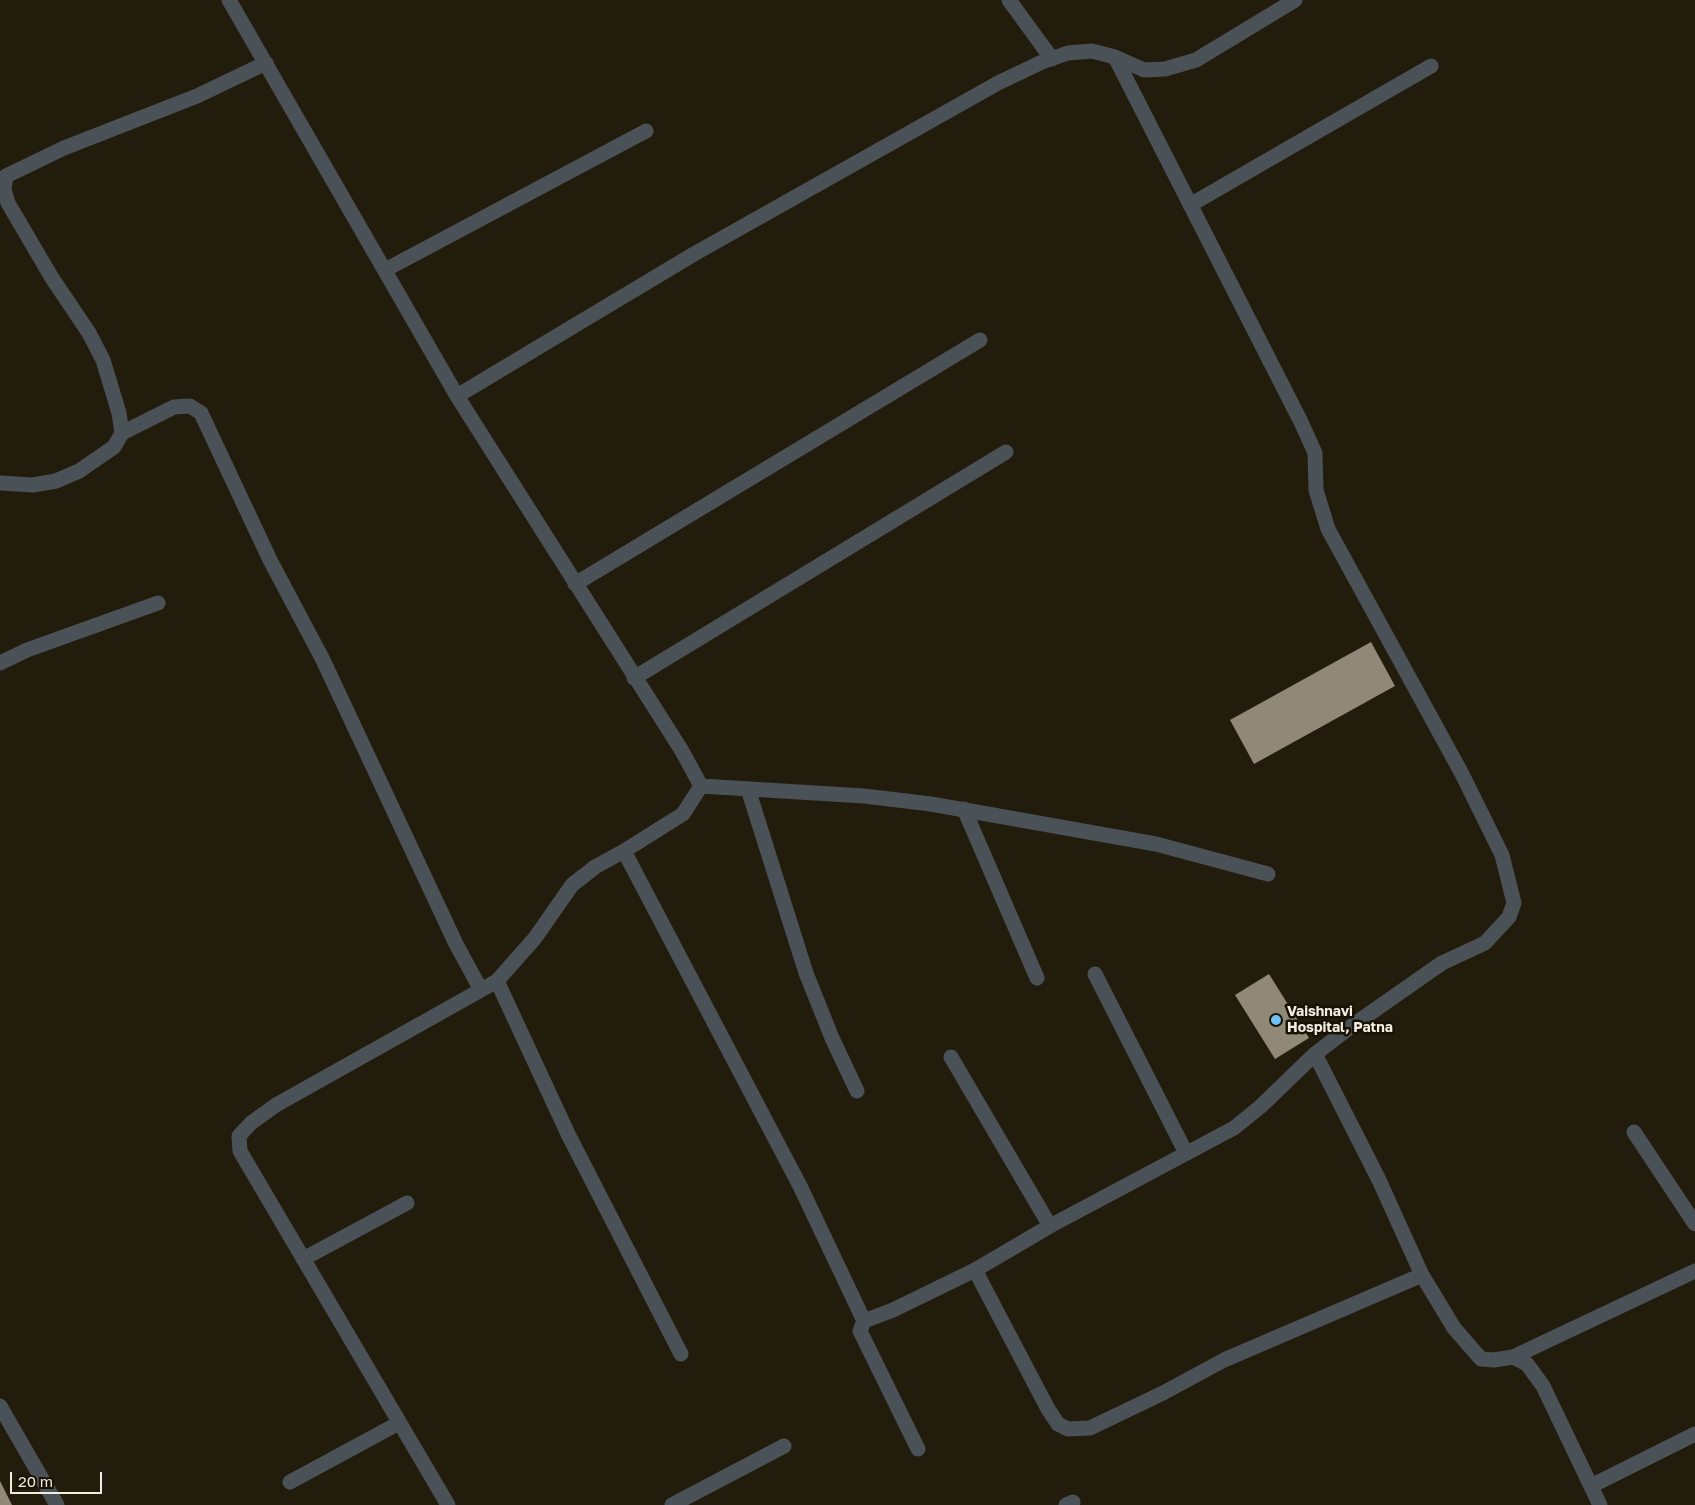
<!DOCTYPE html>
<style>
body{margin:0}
#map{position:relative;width:1695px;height:1505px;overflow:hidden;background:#211c0c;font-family:"Golos Text",sans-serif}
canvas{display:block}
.scale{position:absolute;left:10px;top:1472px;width:92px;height:22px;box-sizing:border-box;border:2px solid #f1ede3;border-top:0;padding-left:6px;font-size:15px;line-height:18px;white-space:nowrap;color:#f1ede3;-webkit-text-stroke:4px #181205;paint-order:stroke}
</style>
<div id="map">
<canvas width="1695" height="1505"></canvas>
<div class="scale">20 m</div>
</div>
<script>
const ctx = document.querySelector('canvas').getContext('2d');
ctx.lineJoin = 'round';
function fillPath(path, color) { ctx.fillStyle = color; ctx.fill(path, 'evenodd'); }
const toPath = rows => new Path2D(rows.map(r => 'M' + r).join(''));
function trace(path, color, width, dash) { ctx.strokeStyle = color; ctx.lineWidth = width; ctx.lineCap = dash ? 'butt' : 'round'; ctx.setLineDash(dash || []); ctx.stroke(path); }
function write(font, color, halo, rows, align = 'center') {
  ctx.font = font + ' "Golos Text",sans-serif'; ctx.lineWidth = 5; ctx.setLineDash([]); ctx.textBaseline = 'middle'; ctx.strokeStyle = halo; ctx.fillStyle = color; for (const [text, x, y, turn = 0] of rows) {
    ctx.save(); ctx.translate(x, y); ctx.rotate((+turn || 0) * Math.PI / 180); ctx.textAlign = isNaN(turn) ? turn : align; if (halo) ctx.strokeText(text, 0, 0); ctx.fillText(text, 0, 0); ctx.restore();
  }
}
fillPath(toPath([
 [1371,642,1395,686,1254,764,1230,720],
 [1269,974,1309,1038,1275,1059,1235,995],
 [0,1481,12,1505,0,1505]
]), '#908977');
trace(toPath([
 [229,0,457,396,682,751,701,786,683,814,624,851,800,1186,864,1321,893,1310,975,1270,1050,1226,1234,1128,1260,1107,1315,1054,1349,1028,1442,963,1485,943,1509,917,1514,903,1502,855,1462,774,1328,529,1316,490,1315,453,1301,422,1115,57],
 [1009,0,1052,59],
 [1190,205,1431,66],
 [385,270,646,131],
 [457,396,694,254,998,83,1042,62,1068,53,1092,51,1115,57,1144,70,1165,69,1196,60,1295,0],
 [122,433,174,407,190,406,201,413,270,560,323,660,456,944,481,990],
 [0,483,33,485,56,481,79,471,114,447,122,433,119,413,103,360,89,333,52,278,8,203,4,189,6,176,64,148,197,96,266,63],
 [575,584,980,340],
 [0,663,27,650,158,603],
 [634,678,1006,452],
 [701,786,864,796,931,804,1156,844,1268,874],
 [748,789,806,973,832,1038,857,1091],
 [964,809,1037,978],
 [1095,974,1186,1153],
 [497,981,569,1136,681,1354],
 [951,1057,1050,1226],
 [1634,1132,1695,1224],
 [303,1259,407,1203],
 [975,1270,1048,1409,1058,1424,1068,1429,1090,1428,1163,1393,1224,1360,1422,1275,1379,1180,1315,1054],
 [1422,1275,1454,1328,1481,1359,1494,1360,1513,1357,1527,1364,1543,1386,1600,1505],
 [864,1321,860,1331,918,1449],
 [1513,1357,1695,1271],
 [0,1406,57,1505],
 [290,1482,399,1423],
 [1591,1486,1695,1434],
 [448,1505,240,1151,239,1136,251,1123,276,1105,497,981,535,938,572,885,595,867,624,851],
 [672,1505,784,1446],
 [1066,1505,1073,1502]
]), '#4a5257', 15);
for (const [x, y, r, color] of [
 [1276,1020,6,"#6dc2f3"]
]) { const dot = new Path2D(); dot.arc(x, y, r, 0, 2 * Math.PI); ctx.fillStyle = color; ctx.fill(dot); trace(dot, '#181205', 2); }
write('bold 14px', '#f1ede3', '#181205', [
 ["Vaishnavi",1287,1012],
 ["Hospital, Patna",1287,1028]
], 'left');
</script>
